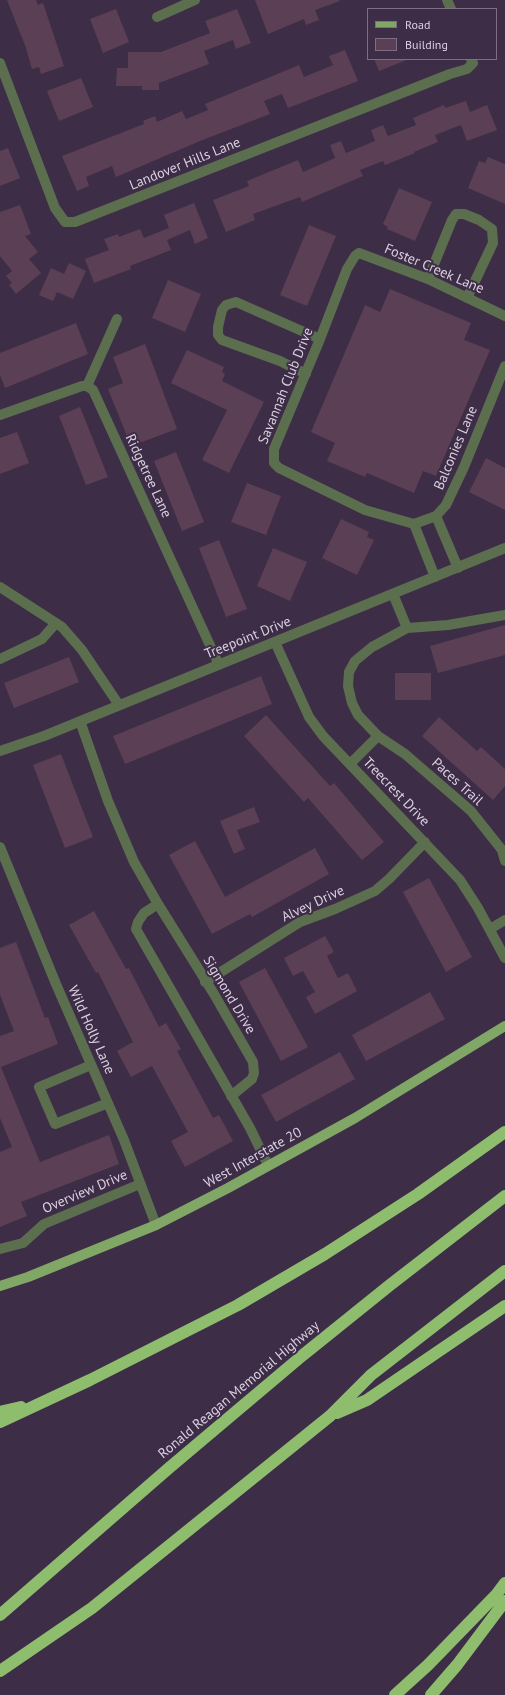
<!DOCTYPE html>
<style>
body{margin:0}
#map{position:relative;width:505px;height:1695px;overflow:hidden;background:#3e2d47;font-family:"PT Sans",sans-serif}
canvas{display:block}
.legend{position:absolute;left:367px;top:8px;width:130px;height:52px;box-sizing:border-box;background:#3e2d47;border:1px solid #7d6e85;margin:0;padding:5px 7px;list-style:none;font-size:12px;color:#dbd0e1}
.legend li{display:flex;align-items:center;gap:8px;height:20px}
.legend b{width:20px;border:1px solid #7d6e85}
</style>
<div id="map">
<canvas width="505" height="1695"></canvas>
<ul class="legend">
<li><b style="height:5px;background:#80a765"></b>Road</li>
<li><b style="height:11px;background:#5b3f55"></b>Building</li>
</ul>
</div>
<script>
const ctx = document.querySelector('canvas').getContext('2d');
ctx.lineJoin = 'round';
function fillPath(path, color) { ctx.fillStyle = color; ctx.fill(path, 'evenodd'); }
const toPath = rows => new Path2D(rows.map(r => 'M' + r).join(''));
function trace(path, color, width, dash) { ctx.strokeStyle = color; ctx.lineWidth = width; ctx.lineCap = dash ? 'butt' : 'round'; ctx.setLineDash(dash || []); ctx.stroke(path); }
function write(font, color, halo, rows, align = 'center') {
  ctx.font = font + ' "PT Sans",sans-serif'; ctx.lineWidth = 4; ctx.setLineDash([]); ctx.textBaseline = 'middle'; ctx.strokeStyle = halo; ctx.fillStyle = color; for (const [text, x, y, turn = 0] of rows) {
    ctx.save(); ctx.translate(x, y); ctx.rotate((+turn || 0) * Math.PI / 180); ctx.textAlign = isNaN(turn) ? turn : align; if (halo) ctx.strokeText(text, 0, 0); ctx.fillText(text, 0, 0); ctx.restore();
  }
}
fillPath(toPath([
 [7,0,36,0,38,5,43,3,64,66,41,74,39,67,32,69,26,48],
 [255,0,339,0,340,1,315,10,319,20,306,25,304,19,268,34],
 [116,9,129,42,103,53,90,19],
 [237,9,251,43,236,49,233,40,204,51,209,64,159,83,159,90,142,90,142,86,116,86,117,68,128,68,128,52,161,52,210,33,205,21],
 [345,50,358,81,288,108,282,94,264,101,270,114,200,141,116,177,112,166,86,177,89,186,77,191,62,156,144,124,143,121,155,116,157,122,182,111,186,119,208,110,205,104,299,65,304,77,333,65,329,56],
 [374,59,409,59,379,71],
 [81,78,93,107,59,121,47,91],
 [466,101,470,112,487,105,497,130,467,141,461,125,435,135,438,142,414,152,415,153,385,165,383,161,360,170,363,176,302,202,300,197,253,214,255,220,226,232,213,200,249,186,247,181,298,160,303,172,335,158,330,145,341,141,346,153,375,141,371,130,383,125,388,136,416,125,413,118,444,105,445,108],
 [8,148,20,178,0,186,0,151],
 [488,157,505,164,505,204,468,188,479,161,485,163],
 [399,188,432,202,415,241,387,229,388,227,383,224],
 [194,203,208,238,195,244,190,230,167,240,171,250,130,266,131,269,94,283,85,259,109,250,104,239,118,234,119,237,140,229,144,238,169,228,164,215],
 [20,205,31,234,25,236,38,252,29,259,41,273,16,294,9,285,12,283,6,276,12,271,0,256,0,212],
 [309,225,336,236,307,306,280,295],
 [69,263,86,271,73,299,57,292,53,301,39,295,51,268,64,274],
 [168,280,201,294,185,332,152,318],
 [390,289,471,323,464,340,490,350,436,476,423,471,414,493,367,473,365,477,327,461,335,443,311,432,365,305,380,312],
 [76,323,88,354,5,388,0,375,0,353],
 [145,344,177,429,131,446,108,389,123,383,113,357],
 [187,350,224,367,222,372,225,374,222,381,264,402,229,473,202,460,227,410,171,383],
 [80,407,108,477,86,485,59,416],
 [17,432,29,463,0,474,0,438],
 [176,452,204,522,182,531,154,461],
 [486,458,505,468,505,510,469,492],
 [247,483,281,496,266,535,231,522],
 [341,519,369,532,367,537,374,540,357,575,322,558],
 [219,540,247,609,226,617,199,548],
 [273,548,307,562,290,601,257,586],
 [505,625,505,655,438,673,430,646],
 [69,657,79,682,14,708,4,683],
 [395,673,431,673,431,700,395,700],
 [261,676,272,704,125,764,113,736],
 [266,715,330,786,334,783,384,842,362,860,308,798,304,802,244,736],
 [439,717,477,751,481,747,505,769,505,786,493,800,422,736],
 [61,754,93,837,65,848,33,765],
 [254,807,260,822,237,830,245,849,234,854,220,821],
 [195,841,225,897,315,848,329,874,252,917,250,914,212,934,169,855],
 [429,878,472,957,446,972,403,892],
 [94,911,126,969,129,968,159,1027,166,1023,181,1049,177,1051,213,1118,219,1115,233,1141,185,1167,171,1141,188,1132,152,1066,131,1077,117,1051,133,1042,98,972,96,973,69,925],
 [325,936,334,952,327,956,338,978,348,973,357,991,315,1014,306,997,315,992,303,971,293,976,284,958],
 [16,942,45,1018,48,1017,58,1044,1,1067,40,1162,109,1135,119,1164,21,1202,27,1216,0,1227,0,1152,12,1147,0,1118,0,1036,14,1031,0,995,0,948],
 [265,968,308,1047,281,1061,239,982],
 [430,992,445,1019,366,1061,352,1035],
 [340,1052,355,1079,276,1122,261,1095]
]), '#5b3f55');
trace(toPath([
 [447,0,451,9],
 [157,17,195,0],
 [0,63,55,208,65,222,75,222,450,74,467,69,473,63,471,59],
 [428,279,452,220,456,214,464,214,479,220,492,229,493,243,467,298],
 [306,374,280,361,222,340,218,335,218,327,222,310,226,305,236,302,320,339],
 [87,386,117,319],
 [0,415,82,386,87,386,93,390,219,665],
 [436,516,458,568],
 [414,524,365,510,279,468,274,463,274,449,320,339,347,269,355,256,359,253,428,279,505,316],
 [414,524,436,516,446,505,464,467,505,366],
 [414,524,435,577],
 [0,587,62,627,82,650,119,705],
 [393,594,407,628],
 [505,615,448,625,407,628,372,647,355,661,349,672,348,686,352,703,358,715,378,736,405,754,471,811,502,850,505,861],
 [275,642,309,717,323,736,460,880,478,908,505,958],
 [0,659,42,639,56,623],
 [80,721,108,801,134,862,158,904,214,994,253,1062,254,1073,252,1079,231,1096],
 [0,751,44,736,505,548],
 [350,764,378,736],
 [0,847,56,984,124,1140,156,1225],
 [158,904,144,913,138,922,136,929,250,1128,268,1165],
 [490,929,505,920],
 [205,982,300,922,335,909,375,891,389,879,425,842],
 [91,1065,39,1087,55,1124,108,1103],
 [0,1249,23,1243,44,1224,140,1184]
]), '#5b6f4f', 10);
trace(toPath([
 [0,1286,28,1277,156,1225,228,1188,355,1118,505,1026]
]), '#80a765', 10);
trace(toPath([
 [0,1412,21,1407],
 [337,1413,367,1400,505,1306],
 [0,1422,90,1380,238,1305,325,1254,418,1194,505,1132],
 [0,1615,169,1468,303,1355,390,1285,505,1196],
 [0,1671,92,1608,330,1416,371,1375,505,1271],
 [395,1695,428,1665,496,1595,505,1583],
 [431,1695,457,1665,505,1601]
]), '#8ebd6d', 12);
write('14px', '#dbd0e1', '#3e2d47', [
 ["Landover Hills Lane",185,164,-22],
 ["Foster Creek Lane",434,269,23],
 ["Savannah Club Drive",286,386,-68],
 ["Balconies Lane",456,448,-67],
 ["Ridgetree Lane",148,476,65],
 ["Treepoint Drive",248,638,-22],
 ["Paces Trail",457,782,42],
 ["Treecrest Drive",396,792,46],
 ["Alvey Drive",313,904,-25],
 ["Sigmond Drive",229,995,59],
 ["Wild Holly Lane",91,1030,66],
 ["West Interstate 20",253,1158,-29],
 ["Overview Drive",85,1192,-23],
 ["Ronald Reagan Memorial Highway",239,1390,-40]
]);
</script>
